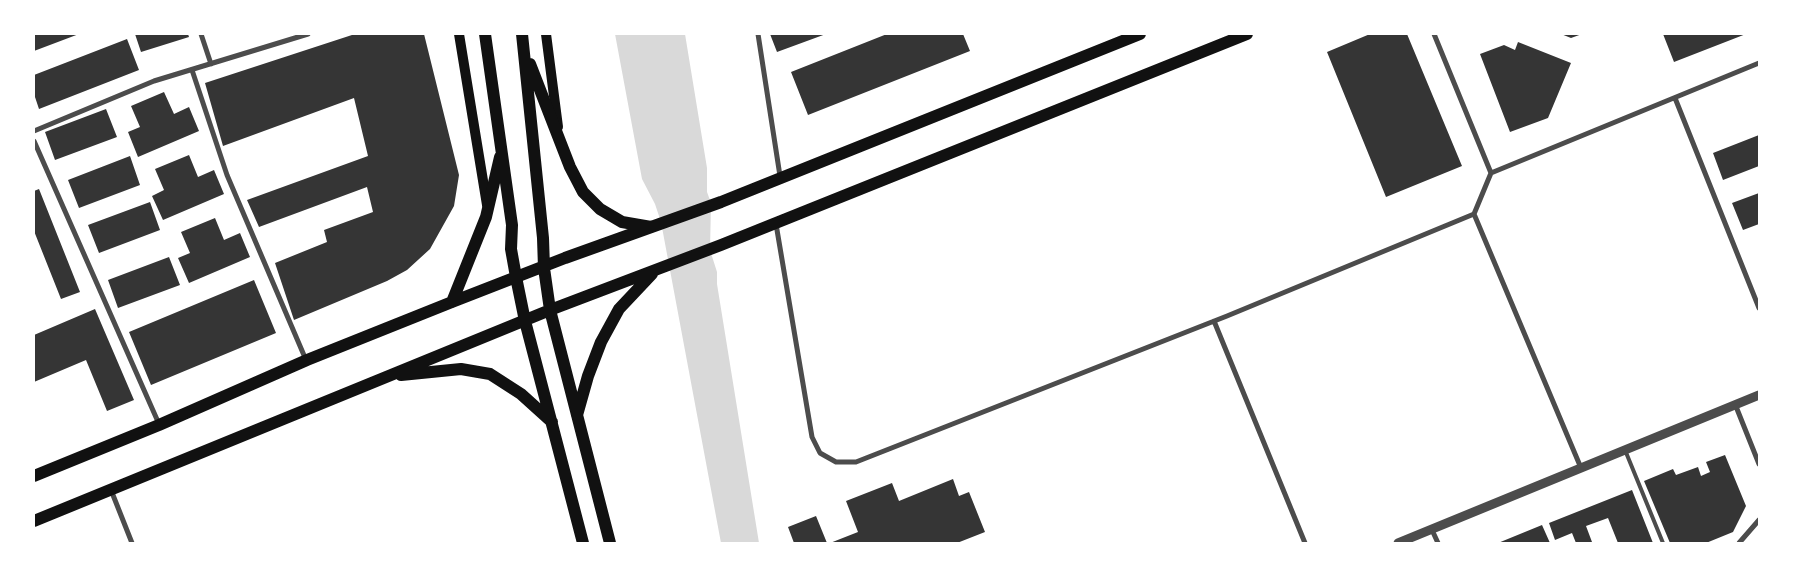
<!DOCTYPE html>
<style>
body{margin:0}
#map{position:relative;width:1793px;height:577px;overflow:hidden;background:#fff;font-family:"Noto Serif",serif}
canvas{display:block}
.frame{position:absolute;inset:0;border:35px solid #fff;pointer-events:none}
</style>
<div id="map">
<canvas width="1793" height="577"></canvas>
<div class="frame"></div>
</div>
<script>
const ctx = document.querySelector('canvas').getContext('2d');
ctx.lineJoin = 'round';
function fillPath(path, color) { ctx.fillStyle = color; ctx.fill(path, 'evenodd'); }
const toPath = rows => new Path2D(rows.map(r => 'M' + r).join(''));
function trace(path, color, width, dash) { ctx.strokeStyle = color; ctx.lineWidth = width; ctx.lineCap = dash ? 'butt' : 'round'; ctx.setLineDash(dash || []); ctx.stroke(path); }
fillPath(toPath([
 [615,34,685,34,707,168,707,192,711,203,710,250,717,272,717,284,759,543,721,543,661,222,655,204,642,179]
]), '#d9d9d9');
fillPath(toPath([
 [34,34,79,34,34,51],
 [135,34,188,34,189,37,141,52],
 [355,34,424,34,459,175,454,206,430,249,407,270,387,281,294,320,275,263,327,242,324,230,373,212,367,187,259,227,247,200,368,156,354,98,223,146,205,83],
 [770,34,826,34,777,52],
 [887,34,963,34,970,51,808,115,791,72],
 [1370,34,1407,34,1462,166,1386,197,1327,52],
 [1561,34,1582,34,1571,38],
 [1663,34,1746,34,1674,62],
 [127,39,139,70,39,109,34,94,34,75],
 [1518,42,1571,63,1548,118,1510,132,1480,54,1504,45,1515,50],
 [164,92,174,114,189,107,199,131,138,157,128,132,140,127,131,106],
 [106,109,117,137,55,160,45,132],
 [1759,135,1759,166,1723,180,1713,153],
 [189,155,198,177,214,170,224,194,163,220,152,196,164,190,155,169],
 [130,156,140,185,79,208,68,180],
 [39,189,80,292,61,299,34,231,34,191],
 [1759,193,1759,224,1743,230,1732,203],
 [150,202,160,230,99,253,88,225],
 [215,218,224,240,240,233,250,257,189,283,178,258,190,253,181,232],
 [169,257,180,285,118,308,108,280],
 [254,280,276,333,151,385,129,332],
 [95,309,134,400,107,411,86,360,34,382,34,335],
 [1725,455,1746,506,1733,532,1706,543,1670,543,1644,481,1673,469,1676,475,1698,467,1701,476,1710,472,1706,462],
 [953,479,959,496,969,492,985,532,957,543,830,543,858,532,846,501,892,483,899,501],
 [1632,490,1653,543,1618,543,1608,518,1586,526,1592,542,1576,543,1572,533,1555,540,1549,523],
 [816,516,827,543,794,543,788,527],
 [1542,525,1550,543,1498,543]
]), '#353535');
trace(toPath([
 [1625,450,1663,543]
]), '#4c4c4c', 4);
trace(toPath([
 [201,34,211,64],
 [758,34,780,176],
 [1434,34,1491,173],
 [192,70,227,175,306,360],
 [1675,98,1759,308],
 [34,131,154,81,308,34],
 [34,141,159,424],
 [1474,214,1581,468],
 [776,224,812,437,820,453,836,462,856,462,1227,316,1474,214,1491,173,1759,63],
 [1214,321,1305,543],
 [1735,404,1759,464],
 [111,490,132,543],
 [1432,530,1438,543],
 [1739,543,1759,520]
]), '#4c4c4c', 5);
trace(toPath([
 [1398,543,1759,395]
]), '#4c4c4c', 9);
trace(toPath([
 [459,34,487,205],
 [546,34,558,127]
]), '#111', 10);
trace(toPath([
 [485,34,512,225,511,249,516,277,525,321,583,543],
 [522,34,543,238,544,268,550,310,610,543],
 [530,64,570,167,583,192,600,209,622,222,651,227],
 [452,302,486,217,500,157],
 [401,375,461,369,490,374,521,394,552,422],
 [577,415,588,376,601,342,619,309,652,274],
 [34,476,159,425,307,360,452,302,565,258,721,202,1140,34],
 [34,521,550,310,721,245,1247,34]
]), '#111', 12);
</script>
